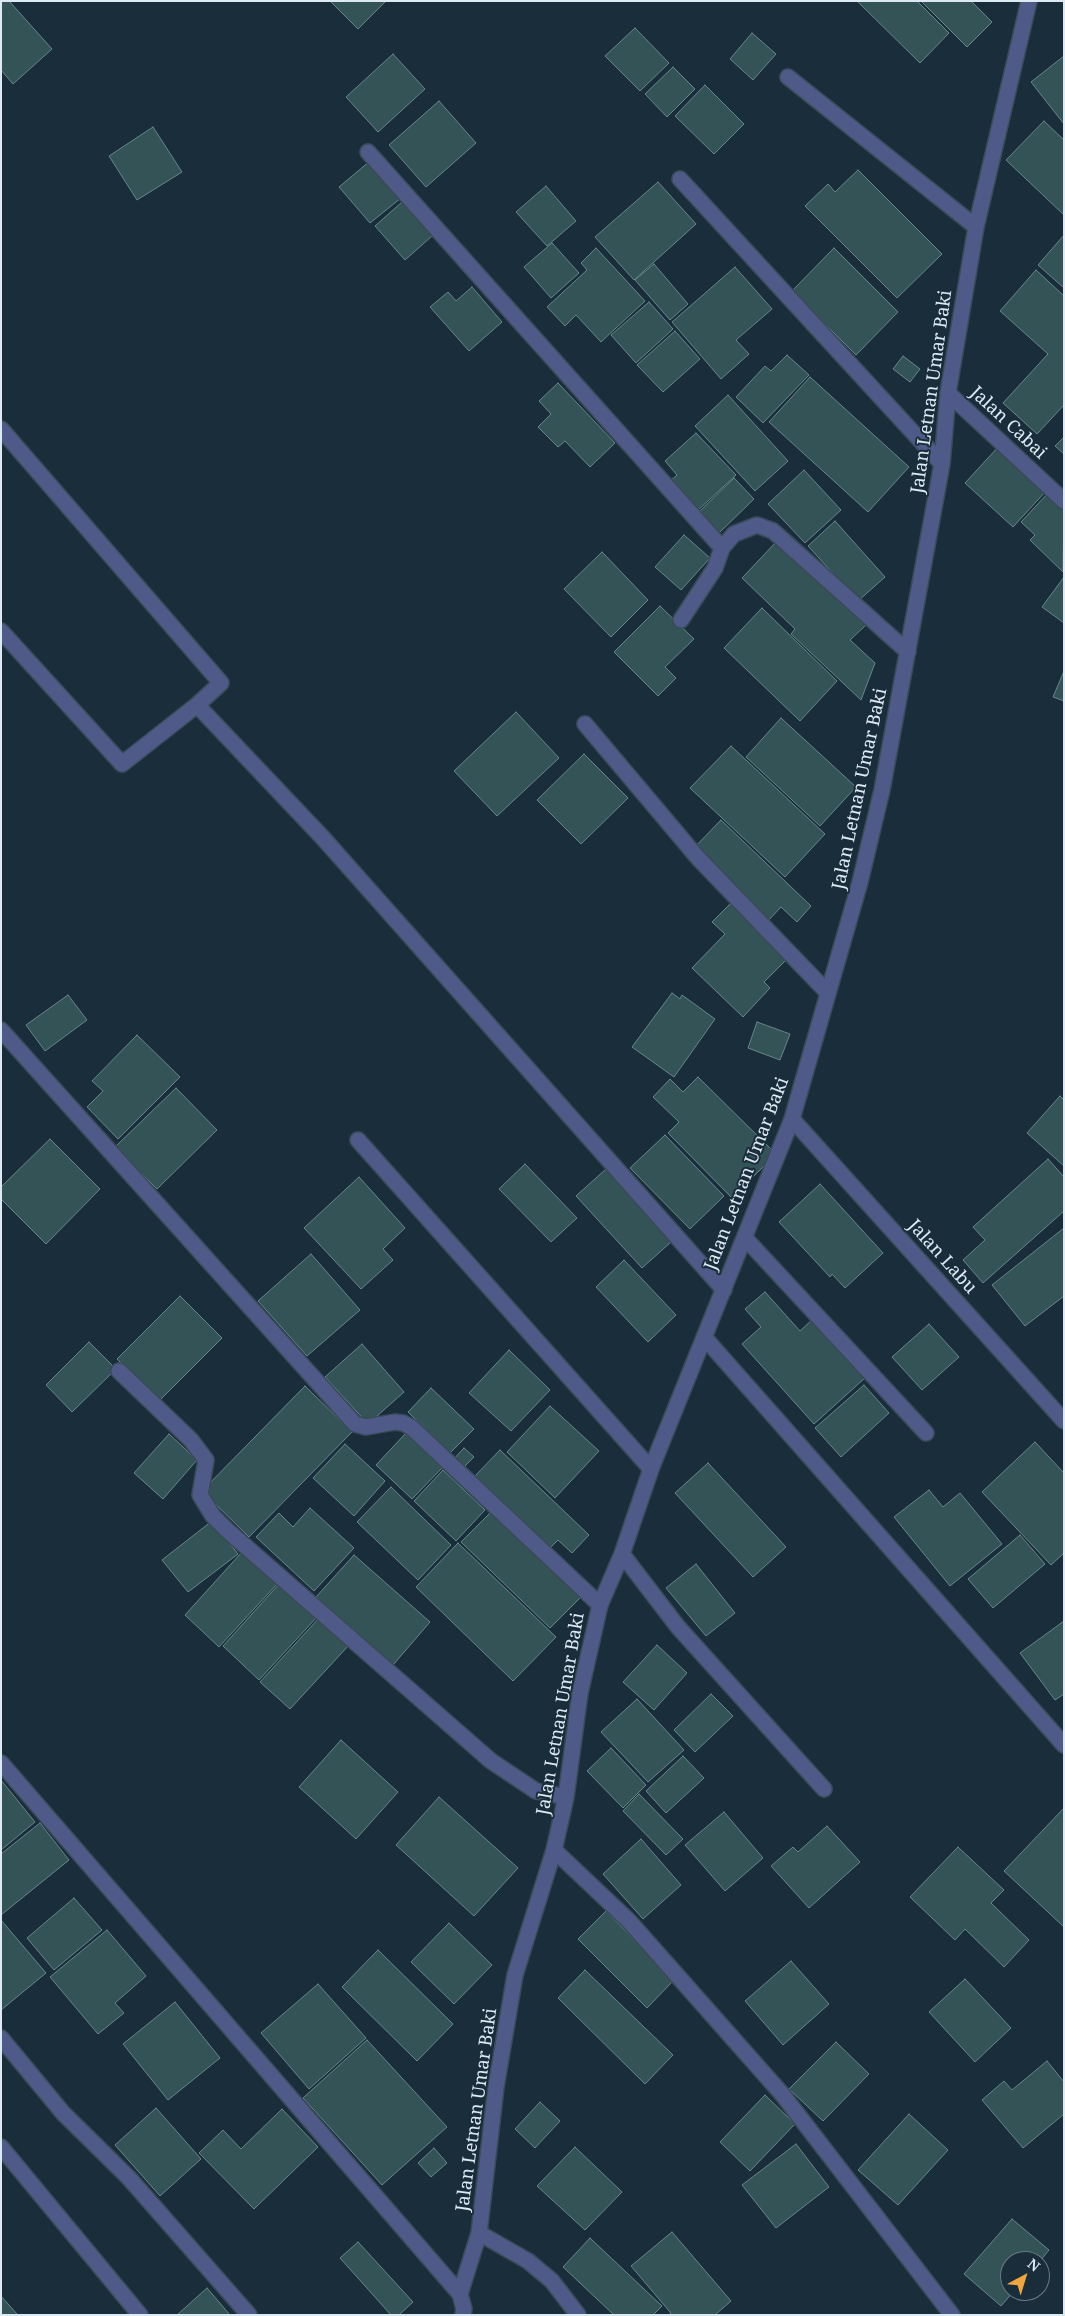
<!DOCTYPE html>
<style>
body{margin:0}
#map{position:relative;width:1065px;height:2316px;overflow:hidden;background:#192d3b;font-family:"Noto Serif",serif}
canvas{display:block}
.frame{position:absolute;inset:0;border:2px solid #deeaf3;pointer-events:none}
.north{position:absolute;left:1000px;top:2251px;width:50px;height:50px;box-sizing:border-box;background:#192d3b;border:1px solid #687985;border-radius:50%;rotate:39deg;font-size:14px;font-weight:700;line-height:20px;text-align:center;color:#deeaf3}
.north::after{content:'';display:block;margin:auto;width:18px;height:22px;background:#f0a63f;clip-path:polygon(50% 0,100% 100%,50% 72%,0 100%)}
</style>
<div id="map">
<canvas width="1065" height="2316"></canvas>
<div class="frame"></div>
<div class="north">N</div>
</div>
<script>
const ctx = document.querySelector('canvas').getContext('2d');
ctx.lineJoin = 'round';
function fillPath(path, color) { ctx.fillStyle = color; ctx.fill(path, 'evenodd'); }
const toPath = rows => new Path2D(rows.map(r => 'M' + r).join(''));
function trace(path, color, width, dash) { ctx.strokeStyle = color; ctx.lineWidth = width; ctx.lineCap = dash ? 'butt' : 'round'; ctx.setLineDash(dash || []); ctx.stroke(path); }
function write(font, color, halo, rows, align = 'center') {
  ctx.font = font + ' "Noto Serif",serif'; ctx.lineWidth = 4; ctx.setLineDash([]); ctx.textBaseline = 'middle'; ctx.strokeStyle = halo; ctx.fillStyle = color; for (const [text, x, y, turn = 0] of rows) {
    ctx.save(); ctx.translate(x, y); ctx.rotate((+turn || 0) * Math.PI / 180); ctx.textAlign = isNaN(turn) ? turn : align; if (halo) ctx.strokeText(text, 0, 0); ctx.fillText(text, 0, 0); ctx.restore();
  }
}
const building = toPath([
 [1,1,9,1,52,49,13,84,1,70,1,1],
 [330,1,386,1,358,29,330,1],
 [857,1,917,1,949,33,920,63,857,1],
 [921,1,971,1,992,22,967,47,921,1],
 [635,28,669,63,640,91,605,56,635,28],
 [752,33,776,54,753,80,730,59,752,33],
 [393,54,425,89,378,132,346,97,393,54],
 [1064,56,1064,124,1031,82,1064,56],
 [673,67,695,89,667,117,645,94,673,67],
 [705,85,744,124,714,154,675,116,705,85],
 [439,101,476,143,426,187,389,145,439,101],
 [1044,121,1064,140,1064,215,1006,160,1044,121],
 [153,127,182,172,137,200,109,156,153,127],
 [370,161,401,198,370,223,339,187,370,161],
 [858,170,942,254,897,298,805,206,828,184,835,192,858,170],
 [658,182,696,224,634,280,595,237,658,182],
 [546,186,576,221,547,246,516,212,546,186],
 [402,202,432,236,405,260,375,226,402,202],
 [1064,235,1064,288,1038,265,1064,235],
 [552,243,579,273,551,298,524,267,552,243],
 [596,248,645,301,601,342,576,315,565,326,547,307,587,270,581,263,596,248],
 [834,248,898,312,856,355,792,291,834,248],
 [654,264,688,304,670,320,635,280,654,264],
 [735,267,772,309,736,340,749,354,721,379,672,322,735,267],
 [1036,270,1064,296,1064,405,1037,434,1003,403,1048,354,1000,311,1036,270],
 [472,287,502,322,469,351,430,307,448,292,456,301,472,287],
 [649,302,673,329,636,363,611,335,649,302],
 [675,331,700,359,663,392,637,365,675,331],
 [787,355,809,375,763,423,736,397,765,366,771,371,787,355],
 [903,356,920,369,910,382,893,369,903,356],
 [810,377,909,467,868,512,769,422,810,377],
 [558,383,615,443,590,467,565,441,558,447,538,427,551,414,539,401,558,383],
 [728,395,788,461,755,491,695,426,728,395],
 [696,433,736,475,696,512,668,483,677,475,665,461,696,433],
 [1064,437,1064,454,1055,446,1064,437],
 [1000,445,1047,490,1013,527,965,483,1000,445],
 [804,470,841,510,805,543,768,504,804,470],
 [734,478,754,499,719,533,698,513,734,478],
 [1050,491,1064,504,1063,572,1030,540,1035,535,1021,522,1050,491],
 [835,521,885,577,858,601,808,546,835,521],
 [684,535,710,558,681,590,655,567,684,535],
 [778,540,866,625,850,640,875,663,861,700,791,634,795,629,742,578,778,540],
 [602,552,648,600,611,637,564,589,602,552],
 [1064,577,1064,623,1042,607,1064,577],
 [660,606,694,639,665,667,676,678,658,696,614,652,660,606],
 [762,608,837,681,800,721,724,648,762,608],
 [1064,671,1064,701,1053,697,1064,671],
 [516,712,559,758,497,816,454,771,516,712],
 [781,718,856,787,820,826,746,757,781,718],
 [731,746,825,834,785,877,690,788,731,746],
 [584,754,628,798,581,844,537,800,584,754],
 [721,820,811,906,797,922,781,907,767,922,692,850,721,820],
 [735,899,791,955,764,982,770,988,743,1017,692,968,725,934,712,922,735,899],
 [672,993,680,999,682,995,715,1019,674,1077,632,1047,672,993],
 [68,995,87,1020,45,1051,26,1025,68,995],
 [757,1022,790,1034,780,1060,748,1048,757,1022],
 [137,1035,180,1077,118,1139,87,1107,103,1091,92,1081,137,1035],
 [698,1077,776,1154,732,1198,668,1133,679,1122,653,1097,670,1079,683,1092,698,1077],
 [176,1088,217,1130,157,1189,115,1147,176,1088],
 [1060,1096,1064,1100,1064,1166,1027,1133,1060,1096],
 [665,1135,724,1196,690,1229,630,1168,665,1135],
 [50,1139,100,1189,46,1244,1,1199,1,1187,50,1139],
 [1048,1159,1064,1177,1064,1211,983,1283,963,1260,985,1240,973,1227,1048,1159],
 [525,1164,577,1218,551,1242,499,1189,525,1164],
 [606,1169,671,1242,642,1268,576,1196,606,1169],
 [359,1177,405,1228,383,1249,393,1260,361,1289,304,1228,359,1177],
 [820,1184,883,1253,845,1288,832,1274,830,1277,779,1222,820,1184],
 [1064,1228,1064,1296,1025,1326,992,1285,1064,1228],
 [311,1254,360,1310,307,1356,258,1301,311,1254],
 [624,1260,676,1315,648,1342,596,1287,624,1260],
 [765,1292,800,1331,813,1319,866,1377,814,1424,742,1344,761,1327,745,1309,765,1292],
 [180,1296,222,1338,159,1401,117,1359,180,1296],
 [929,1324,959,1357,922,1390,892,1357,929,1324],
 [89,1342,116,1369,72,1412,46,1385,89,1342],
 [362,1344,404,1392,368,1424,325,1377,362,1344],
 [509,1350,550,1390,511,1431,469,1393,509,1350],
 [864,1385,889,1413,841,1457,815,1428,864,1385],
 [305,1386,352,1432,249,1537,202,1491,305,1386],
 [431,1388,474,1429,450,1453,408,1412,431,1388],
 [550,1406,599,1451,555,1498,507,1452,550,1406],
 [406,1433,442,1468,412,1499,376,1465,406,1433],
 [169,1434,197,1460,163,1499,134,1473,169,1434],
 [1035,1442,1064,1473,1064,1553,1051,1565,982,1492,1035,1442],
 [345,1444,385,1481,354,1516,313,1478,345,1444],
 [464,1448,474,1457,460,1471,451,1462,464,1448],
 [500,1450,589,1535,572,1553,558,1540,548,1550,473,1478,500,1450],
 [708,1463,786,1547,753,1577,675,1493,708,1463],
 [443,1470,485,1510,456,1541,414,1501,443,1470],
 [391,1487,451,1545,418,1580,357,1522,391,1487],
 [929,1490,943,1507,960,1493,1002,1544,950,1586,894,1517,929,1490],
 [310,1508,354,1548,314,1591,256,1537,279,1513,293,1527,310,1508],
 [494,1509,583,1595,550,1628,461,1542,494,1509],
 [212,1521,238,1554,188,1592,162,1560,212,1521],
 [1020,1535,1045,1564,993,1608,968,1579,1020,1535],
 [458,1543,556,1637,513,1681,416,1587,458,1543],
 [242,1552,277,1584,219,1647,185,1615,242,1552],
 [354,1555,430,1622,393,1665,316,1597,354,1555],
 [696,1564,735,1613,706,1636,666,1588,696,1564],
 [280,1583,317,1617,259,1680,223,1646,280,1583],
 [320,1617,350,1644,290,1709,260,1682,320,1617],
 [1064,1621,1064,1694,1055,1700,1020,1653,1064,1621],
 [657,1645,687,1673,654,1710,623,1682,657,1645],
 [711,1694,733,1716,695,1752,674,1730,711,1694],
 [637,1699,684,1750,648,1782,601,1732,637,1699],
 [341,1740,398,1792,356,1839,299,1787,341,1740],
 [611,1748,646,1785,623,1808,587,1771,611,1748],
 [683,1756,704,1778,666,1813,646,1791,683,1756],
 [1,1780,35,1822,1,1850,1,1780],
 [639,1794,683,1839,666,1855,623,1811,639,1794],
 [439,1797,518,1868,474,1916,396,1845,439,1797],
 [1064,1808,1064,1927,1004,1871,1064,1808],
 [724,1812,763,1858,725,1891,685,1845,724,1812],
 [40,1823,69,1860,1,1915,1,1854,40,1823],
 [827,1826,860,1862,809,1908,771,1866,793,1847,798,1852,827,1826],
 [641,1839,681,1885,643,1919,603,1874,641,1839],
 [958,1847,1004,1890,991,1903,1029,1940,1004,1967,965,1929,955,1940,910,1897,958,1847],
 [74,1898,102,1930,54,1970,27,1938,74,1898],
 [606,1911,674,1980,647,2008,578,1939,606,1911],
 [1,1920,46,1973,1,2010,1,1920],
 [449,1923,492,1965,454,2004,411,1962,449,1923],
 [107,1930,146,1976,115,2003,124,2013,98,2034,50,1977,107,1930],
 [378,1950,453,2024,417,2061,342,1987,378,1950],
 [791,1961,829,2004,783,2045,745,2001,791,1961],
 [585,1970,673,2055,645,2084,558,1998,585,1970],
 [965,1979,1011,2028,975,2062,929,2012,965,1979],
 [318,1984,366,2038,309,2089,261,2033,318,1984],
 [175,2002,220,2058,168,2100,123,2044,175,2002],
 [367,2040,447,2127,382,2185,303,2098,367,2040],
 [836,2042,869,2074,823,2121,789,2089,836,2042],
 [1047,2061,1064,2082,1064,2114,1023,2148,982,2100,1004,2081,1012,2090,1047,2061],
 [765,2095,795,2124,750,2171,720,2142,765,2095],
 [540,2102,560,2121,535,2148,515,2129,540,2102],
 [156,2108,201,2159,160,2196,115,2145,156,2108],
 [282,2109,318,2147,254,2209,199,2153,223,2130,241,2149,282,2109],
 [909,2114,948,2150,898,2205,858,2170,909,2114],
 [796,2144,829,2187,776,2228,742,2185,796,2144],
 [575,2147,622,2192,585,2230,537,2186,575,2147],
 [434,2148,447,2163,431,2177,418,2163,434,2148],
 [1012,2219,1049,2250,1040,2261,1010,2261,1010,2291,1014,2291,1001,2306,964,2274,1012,2219],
 [672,2232,731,2301,715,2315,671,2315,670,2312,631,2266,672,2232],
 [590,2238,662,2306,653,2315,614,2315,563,2267,590,2238],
 [358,2242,413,2302,399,2315,391,2315,340,2258,358,2242],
 [207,2288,230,2315,177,2315,207,2288],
 [1,2296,17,2314,16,2315,1,2315,1,2296]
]);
fillPath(building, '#345356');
trace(building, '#67878b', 1);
const minor = toPath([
 [788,77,976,227],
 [368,152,722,548],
 [680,179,942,464],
 [948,393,1064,501],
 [1,429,221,683,197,705,122,764,1,631],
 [681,620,715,568,722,548,734,534,757,525,773,531,908,652],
 [197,705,323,838,724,1290],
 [585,724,698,858,828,993],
 [1,1030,355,1424,366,1427,395,1422,403,1423,411,1427,600,1605],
 [792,1119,1064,1421],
 [358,1140,651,1469],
 [745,1238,926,1433],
 [704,1337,1064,1745],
 [119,1371,191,1440,206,1460,200,1495,213,1516,228,1531,491,1761,536,1791,566,1797],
 [622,1554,678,1627,824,1789],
 [1,1763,460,2294],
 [554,1850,629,1921,782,2094,952,2315],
 [1,2038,63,2113,129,2178,249,2315],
 [1,2147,140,2315],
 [479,2233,528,2261,552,2281,578,2315],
 [463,2315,464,2309,460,2294,479,2233,496,2087,515,1975,554,1850,566,1797,580,1693,600,1605,622,1554,651,1469,792,1119,860,882,882,790,942,464,948,393,976,227,1029,1]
]);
trace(minor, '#394b58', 18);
trace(minor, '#505a89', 15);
write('18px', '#deeaf3', '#192d3b', [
 ["Jalan Letnan Umar Baki",932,392,-82],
 ["Jalan Cabai",1008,423,43],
 ["Jalan Letnan Umar Baki",860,789,-78],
 ["Jalan Letnan Umar Baki",747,1174,-69],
 ["Jalan Labu",942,1257,48],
 ["Jalan Letnan Umar Baki",561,1714,-80],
 ["Jalan Letnan Umar Baki",477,2110,-82]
]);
</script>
